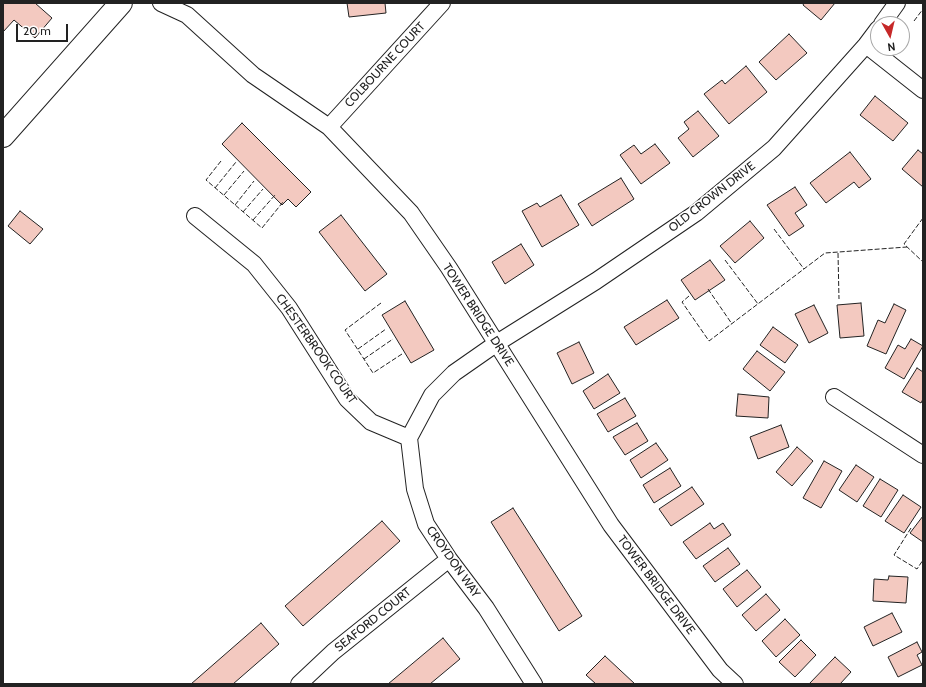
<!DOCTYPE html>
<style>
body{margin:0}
#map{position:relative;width:926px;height:687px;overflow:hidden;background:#fff;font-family:Cabin,sans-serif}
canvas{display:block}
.frame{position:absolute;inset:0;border:4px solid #222;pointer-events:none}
.north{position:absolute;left:870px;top:16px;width:40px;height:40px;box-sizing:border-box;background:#fff;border:1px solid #a7a7a7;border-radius:50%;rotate:172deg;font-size:11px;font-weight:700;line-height:16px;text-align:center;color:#222}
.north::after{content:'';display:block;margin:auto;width:14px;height:18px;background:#c62828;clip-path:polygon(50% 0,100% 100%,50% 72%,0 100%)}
.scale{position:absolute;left:16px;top:24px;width:52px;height:18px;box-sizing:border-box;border:2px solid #222;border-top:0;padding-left:5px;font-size:12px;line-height:14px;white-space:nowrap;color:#222;-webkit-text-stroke:3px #fff;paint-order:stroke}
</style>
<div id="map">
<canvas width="926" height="687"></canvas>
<div class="frame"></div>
<div class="north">N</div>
<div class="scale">20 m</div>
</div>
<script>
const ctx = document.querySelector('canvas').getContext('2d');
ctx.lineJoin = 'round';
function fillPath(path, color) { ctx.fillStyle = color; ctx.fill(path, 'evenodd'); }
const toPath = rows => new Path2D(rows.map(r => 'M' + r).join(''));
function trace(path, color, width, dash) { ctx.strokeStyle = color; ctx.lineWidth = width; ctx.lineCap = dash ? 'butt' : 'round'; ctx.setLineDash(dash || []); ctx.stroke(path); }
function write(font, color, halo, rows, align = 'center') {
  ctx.font = font + ' Cabin,sans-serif'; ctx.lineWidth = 3; ctx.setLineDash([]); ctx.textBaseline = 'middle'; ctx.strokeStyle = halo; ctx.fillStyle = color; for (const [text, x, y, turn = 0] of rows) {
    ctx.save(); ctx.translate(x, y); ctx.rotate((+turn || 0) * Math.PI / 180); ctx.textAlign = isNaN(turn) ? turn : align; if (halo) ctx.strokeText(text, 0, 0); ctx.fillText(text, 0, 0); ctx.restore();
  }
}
const building = toPath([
 [3,3,35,3,52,18,35,38,14,20,3,32,3,3],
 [347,3,385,3,386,13,349,17,347,3],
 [804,3,835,3,821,20,803,5,804,3],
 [789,34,807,53,776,80,759,62,789,34],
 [746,66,767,92,729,124,704,94,722,80,725,84,746,66],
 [875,96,908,123,893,141,860,115,875,96],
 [698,111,719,136,693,157,678,138,689,129,684,122,698,111],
 [242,123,311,192,296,207,288,199,282,205,222,144,242,123],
 [655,144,670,163,641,184,620,155,634,145,641,154,655,144],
 [918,150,923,154,923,187,902,169,918,150],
 [850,152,871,179,859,188,854,182,826,203,810,183,850,152],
 [621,178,634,199,592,226,578,204,621,178],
 [795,187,807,205,795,213,804,226,789,236,767,205,795,187],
 [561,195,579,225,542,247,522,211,537,203,540,207,561,195],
 [20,211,43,229,30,244,8,226,20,211],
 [341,215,387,274,365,291,319,232,341,215],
 [750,221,764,238,735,263,720,246,750,221],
 [521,244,534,265,505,284,492,262,521,244],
 [710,260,725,280,695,300,681,280,710,260],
 [667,300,679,318,636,345,624,327,667,300],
 [405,301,434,350,411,363,382,315,405,301],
 [861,303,864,336,840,338,837,305,861,303],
 [894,304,906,310,886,354,867,346,878,320,885,323,894,304],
 [814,305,828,333,809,343,795,314,814,305],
 [773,327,798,345,785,363,760,345,773,327],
 [911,339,923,346,904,379,885,368,898,345,905,349,911,339],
 [579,342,594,373,572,384,557,353,579,342],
 [757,351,785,372,770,391,743,369,757,351],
 [917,368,923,372,923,399,921,403,902,392,917,368],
 [608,374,620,393,594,409,583,391,608,374],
 [738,394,769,397,768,418,736,416,738,394],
 [625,398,636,416,608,432,597,414,625,398],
 [637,423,648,441,625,455,613,437,637,423],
 [781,425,789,447,758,459,750,437,781,425],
 [656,443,668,460,641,478,630,460,656,443],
 [797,447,813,461,792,486,776,472,797,447],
 [824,461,842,471,821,508,803,498,824,461],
 [856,465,874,477,857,502,839,490,856,465],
 [670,468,681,486,654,503,643,485,670,468],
 [880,479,898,490,881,517,863,506,880,479],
 [692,487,704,504,671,526,659,509,692,487],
 [903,495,921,507,904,533,885,521,903,495],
 [513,508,582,616,559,631,491,522,513,508],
 [923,516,923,542,910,533,923,516],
 [382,521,400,541,303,626,285,606,382,521],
 [710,523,714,529,723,523,731,535,696,559,683,542,710,523],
 [728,548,740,564,715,582,703,566,728,548],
 [747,570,761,587,737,607,723,589,747,570],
 [889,576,908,577,906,603,873,601,874,579,888,580,889,576],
 [766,594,780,610,756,631,742,615,766,594],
 [892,613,902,632,873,646,864,627,892,613],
 [785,619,800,635,776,657,762,641,785,619],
 [261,623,279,644,233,684,191,684,261,623],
 [443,638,460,659,430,684,388,684,443,638],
 [801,640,816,655,795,677,779,662,801,640],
 [917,642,922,652,917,655,922,665,898,677,888,657,917,642],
 [605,656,635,684,596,684,586,675,605,656],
 [835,657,851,672,840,684,809,684,835,657]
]);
fillPath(building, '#f3c9c0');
trace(building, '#222', 1);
const street = toPath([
 [161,3,187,15,253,75,329,127,411,213,449,268,611,525,720,670,735,684],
 [882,24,897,3],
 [866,45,923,90],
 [329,127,442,3],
 [195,216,254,264,289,308,347,399,371,422,409,438],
 [834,397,923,455],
 [299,684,333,652,449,559],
 [534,684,486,608,449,559,426,524,415,489,409,438,432,395,454,373,497,343,596,281,696,213,774,148,866,45,878,29]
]);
const secondary = toPath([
 [3,136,121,3]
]);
trace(street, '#222', 18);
trace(secondary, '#222', 24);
trace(street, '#fff', 16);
trace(secondary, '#fff', 22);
trace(toPath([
 [914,21,923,9],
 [221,161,206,180,262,228,283,202],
 [215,188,236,162],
 [224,195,244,171],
 [235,205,254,181],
 [243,212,263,189],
 [923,218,904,244,923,262],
 [253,220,275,195],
 [774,229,804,269],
 [838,253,839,299],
 [725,260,758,304],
 [708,289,732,324],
 [689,296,682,302,709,341,825,253,907,247],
 [381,303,345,330,373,373,402,354],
 [358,349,386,329],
 [364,359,393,339],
 [911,528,894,555,917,569,923,560]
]), '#222', 1, [5, 2]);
write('12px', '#222', '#fff', [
 ["COLBOURNE COURT",385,65,-47],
 ["OLD CROWN DRIVE",712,197,-38],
 ["TOWER BRIDGE DRIVE",478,315,57],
 ["CHESTERBROOK COURT",316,349,55],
 ["CROYDON WAY",453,562,55],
 ["TOWER BRIDGE DRIVE",656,585,53],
 ["SEAFORD COURT",373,620,-39]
]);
</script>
